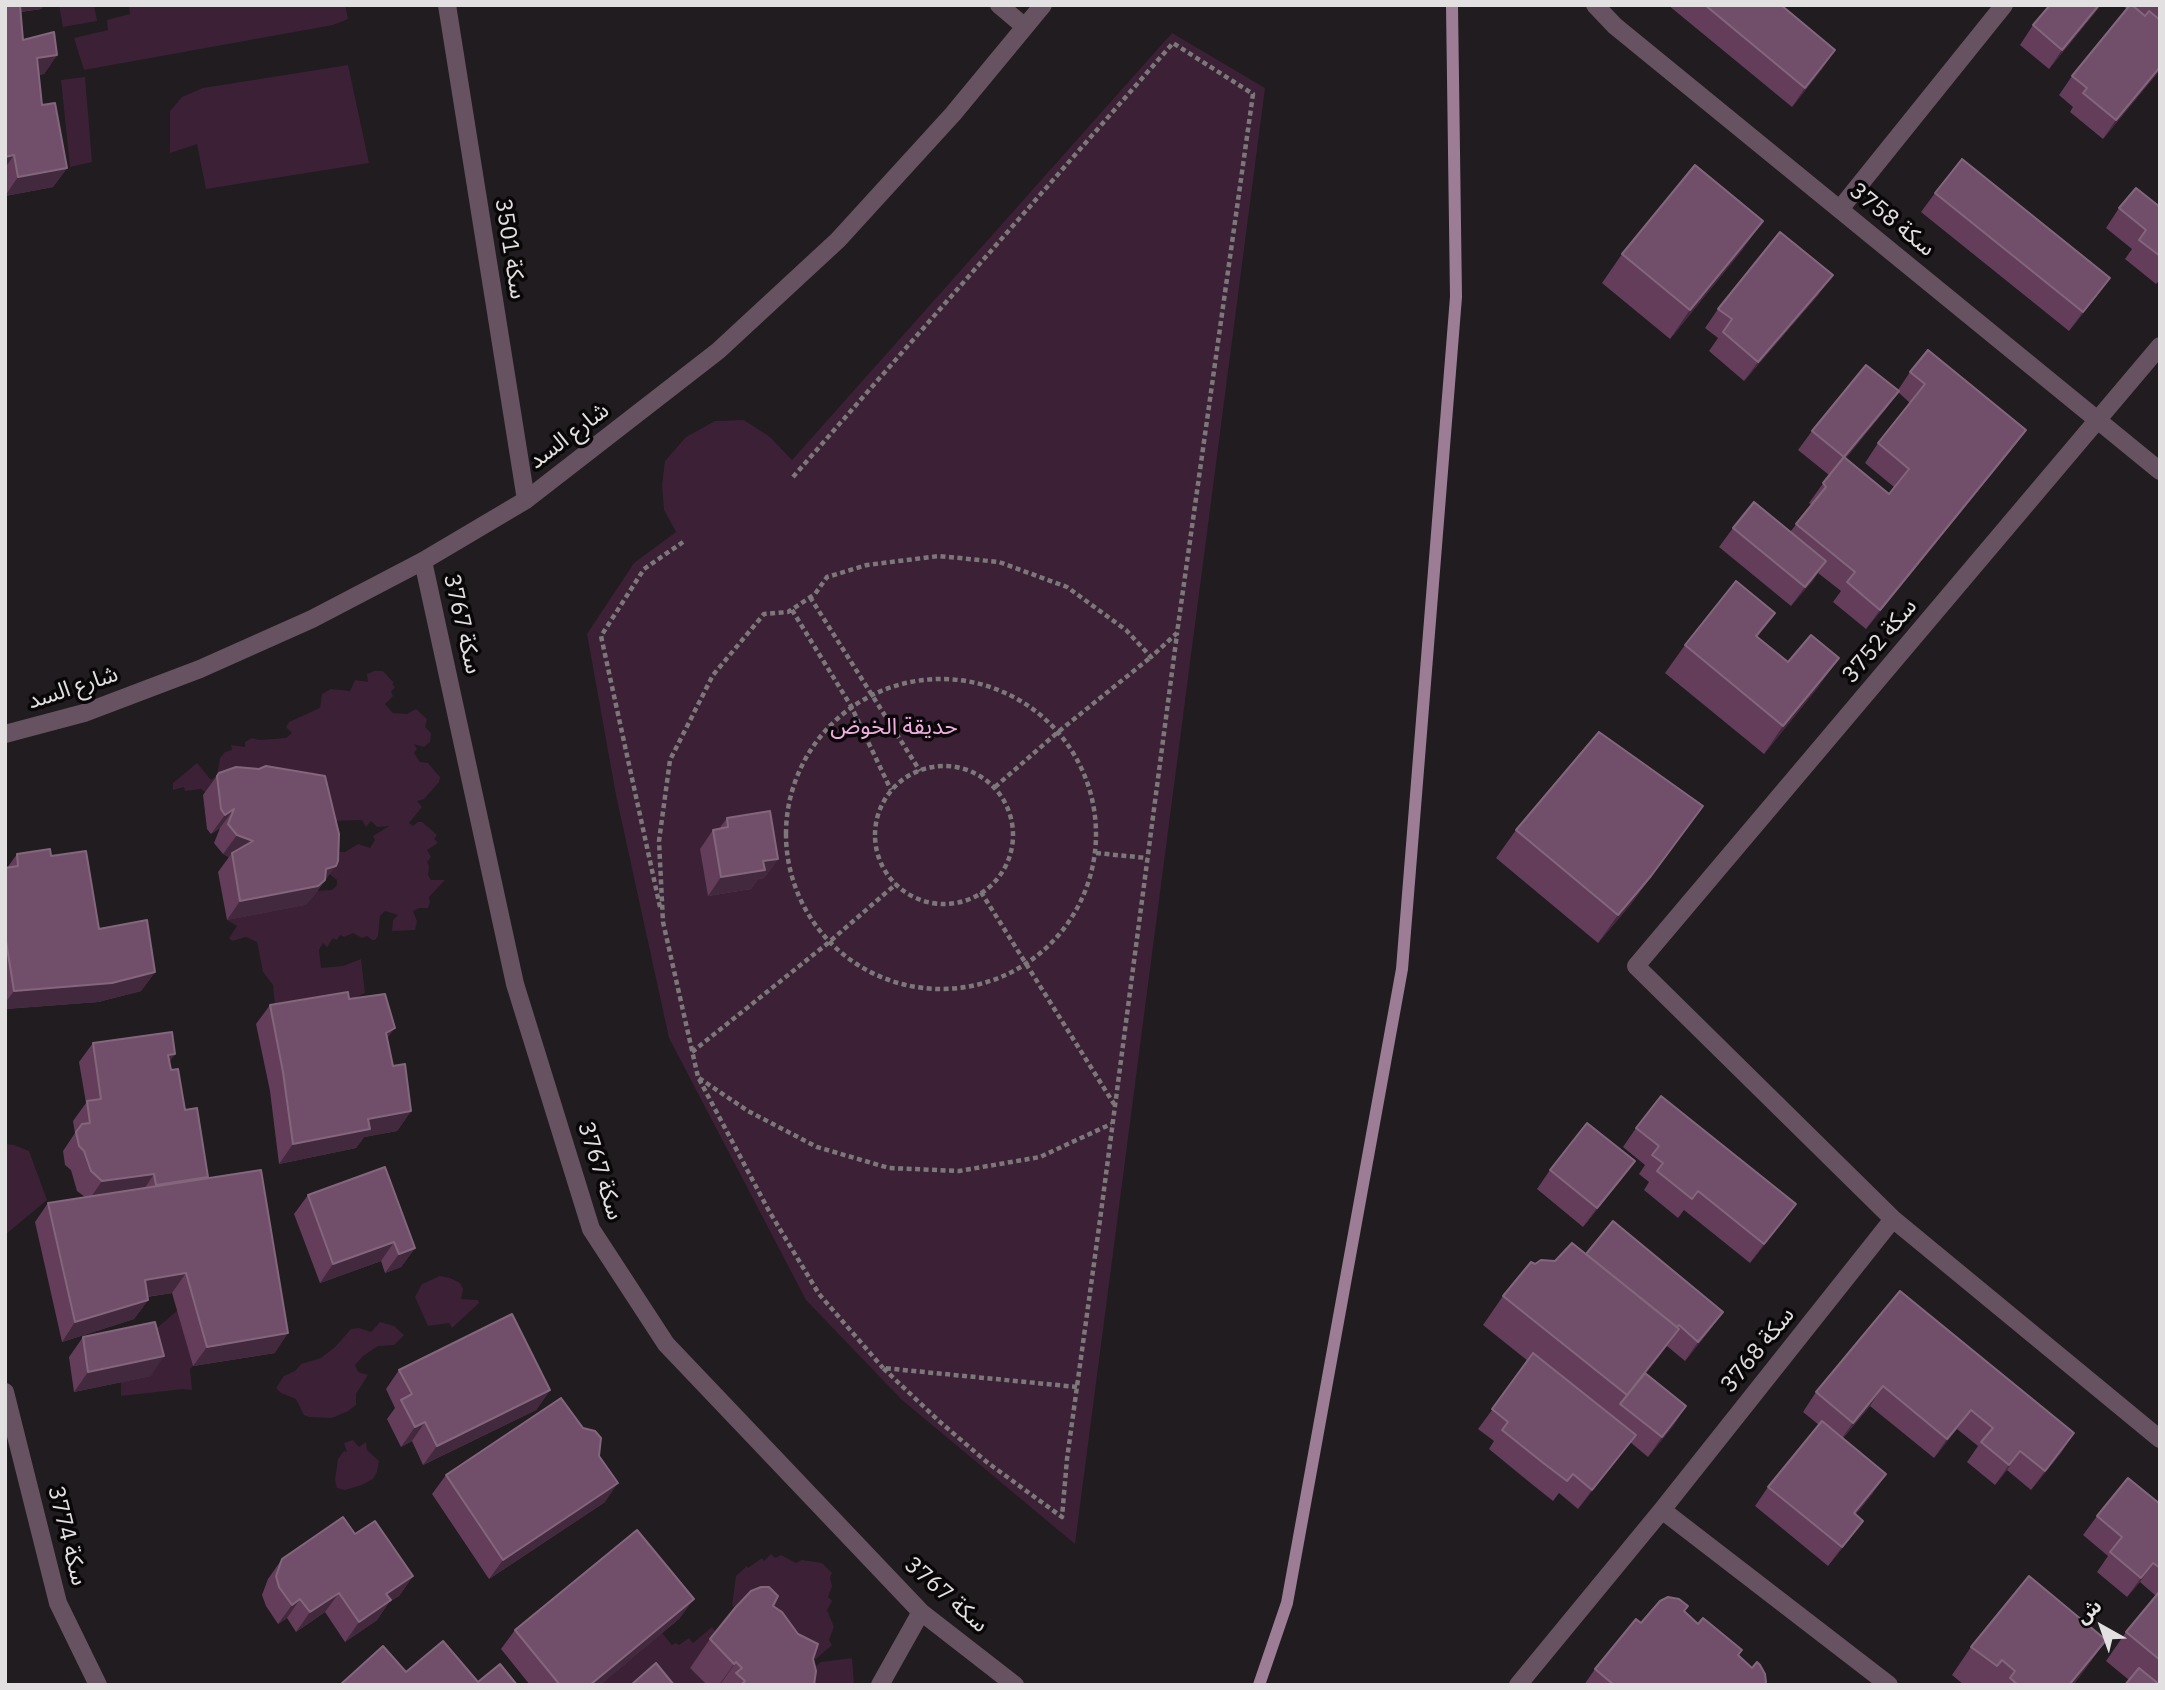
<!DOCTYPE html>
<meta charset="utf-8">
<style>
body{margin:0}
#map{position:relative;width:2165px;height:1690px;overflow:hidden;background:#201c1f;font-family:"IBM Plex Sans","Noto Sans Arabic",sans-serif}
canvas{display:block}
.frame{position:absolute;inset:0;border:7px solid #e3e0e2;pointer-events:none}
.north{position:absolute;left:2067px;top:1592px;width:70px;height:70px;-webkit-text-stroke:5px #090708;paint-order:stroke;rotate:320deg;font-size:19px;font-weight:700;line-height:28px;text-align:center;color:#e3e0e2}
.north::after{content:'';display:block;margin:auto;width:24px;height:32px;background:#e3e0e2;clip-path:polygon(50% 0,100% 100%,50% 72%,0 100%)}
</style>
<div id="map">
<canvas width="2165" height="1690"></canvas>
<div class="frame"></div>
<div class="north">ش</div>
</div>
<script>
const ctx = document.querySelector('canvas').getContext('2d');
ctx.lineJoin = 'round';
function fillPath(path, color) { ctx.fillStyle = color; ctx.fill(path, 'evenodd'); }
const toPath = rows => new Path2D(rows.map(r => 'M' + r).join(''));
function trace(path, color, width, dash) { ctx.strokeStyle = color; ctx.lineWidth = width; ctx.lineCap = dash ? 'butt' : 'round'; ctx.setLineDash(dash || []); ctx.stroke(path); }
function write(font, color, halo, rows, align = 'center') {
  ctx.font = font + ' "IBM Plex Sans","Noto Sans Arabic",sans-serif'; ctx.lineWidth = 7; ctx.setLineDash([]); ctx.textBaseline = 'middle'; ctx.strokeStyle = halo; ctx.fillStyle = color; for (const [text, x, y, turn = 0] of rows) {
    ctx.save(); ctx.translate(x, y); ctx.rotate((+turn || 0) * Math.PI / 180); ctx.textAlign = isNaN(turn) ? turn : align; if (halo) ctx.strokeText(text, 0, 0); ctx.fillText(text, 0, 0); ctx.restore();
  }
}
fillPath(toPath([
 [59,5,94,5,97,21,63,27],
 [129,5,345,5,348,19,333,25,84,70,74,38,108,30,107,20,130,14],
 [1172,33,1265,88,1075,1544,902,1400,806,1300,669,1038,616,795,587,634,634,563,676,532,664,510,662,485,665,461,686,437,715,421,744,420,770,437,792,460],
 [348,65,369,163,206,189,197,144,170,153,170,111,182,97,203,88],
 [85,77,92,162,70,167,61,80],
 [374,671,383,671,394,683,392,684,395,687,391,692,393,696,385,704,393,713,407,714,416,709,427,719,425,727,431,733,430,742,424,747,414,744,417,749,414,753,420,762,428,763,440,777,439,782,424,799,417,801,422,807,409,823,413,826,418,822,422,822,437,835,434,839,438,843,427,850,431,857,427,862,429,866,428,875,431,880,445,880,429,897,430,902,428,908,419,908,413,911,417,921,415,930,392,931,393,920,398,915,385,911,380,916,378,936,375,940,372,940,367,936,362,938,353,933,344,937,340,935,337,940,333,938,327,947,323,943,319,950,321,968,343,966,361,959,365,993,352,999,275,1007,273,985,263,972,257,942,246,937,232,941,229,938,237,926,227,920,305,905,311,899,315,891,332,890,337,885,337,880,328,873,335,855,339,852,345,852,358,844,370,848,375,840,373,836,389,826,377,827,371,821,366,827,362,820,330,821,205,792,201,789,185,791,184,787,173,790,173,783,197,763,211,780,217,775,220,758,225,752,232,750,231,745,245,747,245,742,252,738,259,740,286,738,292,733,286,727,289,722,320,708,322,694,331,689,350,691,355,680,368,682,367,674],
 [5,1144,14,1145,29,1151,47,1200,5,1235],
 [440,1276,450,1278,460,1283,463,1289,461,1299,478,1300,479,1303,452,1328,449,1323,428,1326,415,1297,422,1284],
 [178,1310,193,1366,190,1369,192,1390,183,1389,121,1396,121,1382,151,1376,151,1341,157,1328],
 [380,1322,394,1326,404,1335,394,1345,378,1346,363,1356,355,1365,358,1372,368,1375,356,1394,356,1405,348,1411,332,1418,309,1417,304,1415,296,1399,281,1393,276,1388,284,1376,295,1371,301,1364,321,1358,335,1347,351,1329,359,1328,371,1332],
 [353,1440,359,1447,366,1442,367,1450,379,1461,377,1472,373,1479,362,1485,345,1490,337,1488,335,1480,338,1459,344,1451,347,1452,344,1443],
 [771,1554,775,1558,781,1555,796,1563,802,1560,822,1563,832,1573,830,1578,832,1586,828,1597,832,1601,827,1610,834,1627,829,1640,832,1645,816,1659,810,1660,741,1616,732,1605,736,1576,747,1566,748,1568,762,1558,764,1561],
 [712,1627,717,1634,690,1668,707,1685,600,1685,662,1633,672,1645,676,1643,679,1645,689,1638,693,1643],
 [852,1658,854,1685,805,1685,810,1671,821,1662]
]), '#3c2036');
trace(toPath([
 [1259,1685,1287,1603,1402,969,1456,297,1452,5]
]), '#9c7d95', 12);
trace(toPath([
 [793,477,1173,43,1253,94,1177,633,1151,657,1126,630,1067,587,999,562,939,556,867,565,827,577,815,594,788,612,764,614,713,675,670,760,659,841,663,922,698,1077,769,1211,819,1294,883,1368],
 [810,597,920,771],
 [792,610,851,706,891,790],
 '786 834a155 155 0 1 1 310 0a155 155 0 1 1-310 0Z',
 '875 835a69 69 0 1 1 138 0a69 69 0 1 1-138 0Z',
 [995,787,1058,732,1151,657],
 [1096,853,1147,858],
 [981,892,1114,1104],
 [660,907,601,636,644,569,683,542],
 [692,1052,828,943,896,884],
 [699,1078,748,1111,817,1147,889,1168,959,1171,1040,1157,1111,1124],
 [1077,1387,883,1368,940,1422,988,1463,1062,1517,1067,1459,1100,1220,1177,634]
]), '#7b787a', 4.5, [5, 3.5]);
trace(toPath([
 [447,5,526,500],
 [999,5,1025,27],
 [1595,5,1615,26,2160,471],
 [1840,209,2004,5],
 [2160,346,1636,966,1893,1219,2160,1439],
 [423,561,515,984,591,1229,666,1344,921,1612,1015,1685],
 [5,734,84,713,200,669,312,619,423,561,526,500,718,351,838,240,953,114,1043,5],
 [5,1392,58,1603,98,1685],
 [1662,1510,1889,1685],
 [880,1685,921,1612],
 [1518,1685,1662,1510,1893,1219]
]), '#665261', 18);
fillPath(toPath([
 [5,5,44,5,41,9,21,12,23,40,57,55,44,74,38,75,42,105,67,168,53,187,5,196],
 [1668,5,1781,5,1835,50,1822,69,1792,107],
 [2050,5,2101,5,2049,69,2020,45,2033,25],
 [2122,5,2160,5,2160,70,2103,139,2070,112,2073,107,2059,95,2072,76,2127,9],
 [1935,193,2110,278,2096,297,2069,331,1921,212],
 [2160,207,2160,280,2156,284,2125,259,2132,249,2106,228,2119,208],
 [1743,249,1670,339,1602,283,1622,254],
 [1819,294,1744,381,1709,351,1718,338,1705,328,1718,309],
 [1910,372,2012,449,1866,629,1833,602,1841,591,1818,573,1791,606,1719,547,1733,528,1790,532,1812,505,1809,503,1829,475,1798,450,1812,431,1898,390],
 [1898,392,1910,403,1878,443,1865,463,1894,487,1889,494,1846,458,1885,410],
 [1757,638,1819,686,1764,754,1665,673,1685,645],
 [219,773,322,886,321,886,311,899,305,905,227,920,218,872,229,857,223,854,214,843,220,828,211,834,207,829,203,795],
 [1703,806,1631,904,1598,943,1496,858,1516,830],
 [727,818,778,859,764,878,758,879,751,889,708,896,700,849,713,830,719,829],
 [17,854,51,856,99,929,155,972,141,991,98,1002,5,1009,5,868,7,868],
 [349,999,387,1039,393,1066,411,1111,397,1131,364,1137,356,1148,279,1164,270,1091,256,1024,270,1005],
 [93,1043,175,1054,169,1062,171,1070,185,1110,206,1179,275,1353,193,1366,172,1293,147,1297,148,1300,134,1319,62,1342,35,1222,48,1203,85,1197,77,1191,71,1170,65,1165,63,1151,75,1133,73,1121,86,1103,79,1062],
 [1636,1128,1782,1223,1750,1263,1684,1210,1678,1218,1644,1190,1649,1182,1639,1174,1645,1165,1623,1147],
 [1635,1161,1621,1180,1583,1227,1537,1189,1550,1170],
 [308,1195,415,1248,401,1267,385,1273,381,1261,320,1283,294,1214],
 [1586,1254,1723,1312,1709,1331,1685,1361,1667,1346,1646,1373,1686,1406,1673,1426,1648,1457,1630,1442,1578,1509,1559,1493,1553,1501,1528,1481,1489,1449,1494,1441,1478,1429,1528,1361,1483,1325,1503,1296,1535,1264,1555,1261],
 [1900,1291,2074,1433,2061,1453,2031,1490,2007,1470,1995,1485,1967,1462,1978,1446,1957,1429,1934,1458,1870,1406,1843,1438,1873,1493,1856,1514,1849,1540,1828,1566,1755,1506,1768,1487,1819,1425,1803,1412,1816,1392],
 [83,1337,151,1376,74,1392,69,1357],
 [399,1370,550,1390,536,1410,423,1465,412,1441,401,1447,387,1419,395,1408,386,1389],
 [599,1456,605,1502,489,1579,432,1494,446,1475],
 [2160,1504,2160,1685,2129,1680,2106,1661,2126,1632,2156,1596,2140,1582,2127,1597,2097,1572,2108,1556,2083,1535,2097,1516],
 [355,1534,413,1576,399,1596,389,1602,377,1620,345,1642,325,1612,296,1632,287,1618,278,1624,266,1606,262,1595,268,1579,282,1559],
 [773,1606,813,1659,814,1685,707,1685,690,1668,710,1639],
 [1684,1612,1738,1656,1765,1685,1584,1685,1595,1669,1641,1623],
 [680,1618,600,1685,530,1685,501,1649,515,1630],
 [2106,1640,2086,1668,2073,1685,1964,1685,1952,1675,1971,1647]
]), '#643d5b');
fillPath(toPath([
 [12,5,44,5,41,9,5,14],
 [2099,5,2101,5,2049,69,2062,50],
 [1835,50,1822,69,1792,107,1805,88],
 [57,55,44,74,23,78,37,58],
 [2160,67,2160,70,2103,139,2116,120],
 [14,155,5,168,5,157],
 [67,168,53,187,5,196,18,177],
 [1763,221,1743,249,1670,339,1690,310],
 [1833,275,1819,294,1744,381,1758,362],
 [2110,278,2096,297,2069,331,2083,312],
 [1899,391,1885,410,1831,476,1844,457],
 [2026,430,2012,449,1866,629,1880,610],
 [1826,561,1813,581,1791,606,1805,587],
 [1775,613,1755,641,1756,636],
 [1839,658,1819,686,1764,754,1783,726],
 [1703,806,1631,904,1598,943,1618,915],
 [234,809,220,828,211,834,225,815],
 [237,835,253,841,232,853,229,857,223,854],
 [778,859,764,878,758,879,751,889,708,896,721,877,763,861],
 [336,866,311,899,305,905,227,920,240,901],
 [155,972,141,991,98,1002,5,1009,5,1003,14,991],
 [395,1028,381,1047,386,1033],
 [175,1054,162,1074,168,1055],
 [411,1111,397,1131,364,1137,356,1148,279,1164,293,1144,368,1119],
 [1635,1161,1621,1180,1583,1227,1597,1208],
 [154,1174,141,1194,89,1200,102,1181],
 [208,1177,194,1196,142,1204,156,1185],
 [1796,1204,1782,1223,1750,1263,1764,1244],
 [394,1242,381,1261,320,1283,333,1264],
 [415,1248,401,1267,385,1273,399,1254],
 [186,1273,172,1293,131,1299,145,1280],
 [148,1300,134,1319,62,1342,75,1322],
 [1723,1312,1709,1331,1685,1361,1698,1342],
 [1679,1329,1659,1357,1621,1405,1620,1404,1627,1395],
 [288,1333,275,1353,193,1366,207,1347],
 [164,1356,151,1376,74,1392,88,1372],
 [1883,1386,1870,1406,1839,1442,1853,1423],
 [550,1390,536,1410,423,1465,437,1446],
 [1686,1406,1673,1426,1648,1457,1662,1437],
 [1971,1410,1957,1429,1934,1458,1947,1439],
 [425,1422,412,1441,401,1447,415,1427],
 [2074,1433,2061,1453,2031,1490,2045,1471],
 [1636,1435,1622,1454,1578,1509,1592,1490],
 [2020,1451,2007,1470,1995,1485,2009,1465],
 [1886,1474,1873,1493,1841,1532,1854,1513],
 [618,1483,605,1502,489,1579,503,1560],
 [1863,1521,1849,1540,1828,1566,1842,1547],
 [2153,1563,2140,1582,2127,1597,2141,1578],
 [413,1576,399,1596,389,1602,377,1620,345,1642,359,1622,386,1594],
 [339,1593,325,1612,296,1632,310,1612],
 [300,1599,287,1618,278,1624,292,1605],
 [694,1599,680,1618,600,1685,590,1685],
 [2106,1640,2086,1668,2073,1685,2069,1685],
 [736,1662,720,1685,719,1685,734,1664]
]), '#43293d');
const building = toPath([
 [5,5,20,5,23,40,54,32,57,55,37,58,42,105,55,103,67,168,18,177,14,155,5,157,5,5],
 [1705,5,1781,5,1835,50,1805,88,1705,5],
 [2050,5,2099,5,2062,50,2033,25,2050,5],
 [2130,5,2132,5,2145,16,2149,11,2160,20,2160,67,2116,120,2083,93,2087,88,2072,76,2130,5],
 [1962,159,2110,278,2083,312,1935,193,1962,159],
 [1695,165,1763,221,1690,310,1622,254,1695,165],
 [2136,188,2160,207,2160,256,2139,240,2146,230,2119,208,2136,188],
 [1780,232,1833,275,1758,362,1723,332,1732,319,1718,309,1780,232],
 [1928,350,2026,430,1880,610,1847,582,1855,572,1796,524,1826,487,1823,483,1844,457,1812,431,1866,365,1899,391,1844,457,1889,494,1909,469,1878,443,1925,384,1910,372,1928,350],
 [1754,502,1826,561,1805,587,1733,528,1754,502],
 [1736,581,1775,613,1756,636,1788,662,1811,635,1839,658,1783,726,1685,645,1736,581],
 [1599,732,1703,806,1651,876,1618,915,1516,830,1599,732],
 [266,766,325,776,339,834,338,861,336,866,326,869,325,880,318,886,240,901,232,853,253,841,237,835,228,824,234,809,225,815,221,809,217,776,219,773,236,767,259,769,266,766],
 [770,811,778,859,763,861,765,870,721,877,713,830,728,827,727,818,770,811],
 [50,849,51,856,86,851,99,929,147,920,155,972,112,983,14,991,5,935,5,868,18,866,17,854,50,849],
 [348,992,349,999,385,994,395,1028,386,1033,393,1066,405,1064,411,1111,368,1119,370,1129,293,1144,283,1072,270,1005,348,992],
 [172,1032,175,1054,168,1055,171,1070,178,1069,185,1110,197,1108,208,1177,156,1185,154,1174,102,1181,91,1171,84,1151,79,1146,76,1132,82,1124,90,1123,87,1101,101,1099,93,1043,172,1032],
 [1661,1096,1796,1204,1764,1244,1698,1191,1692,1199,1657,1171,1663,1163,1652,1155,1659,1146,1636,1128,1661,1096],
 [1587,1123,1635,1161,1597,1208,1550,1170,1587,1123],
 [385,1167,415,1248,399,1254,394,1242,333,1264,308,1195,385,1167],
 [261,1170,288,1333,207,1347,186,1273,145,1280,148,1300,75,1322,48,1203,261,1170],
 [1613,1221,1723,1312,1698,1342,1679,1325,1677,1327,1586,1254,1613,1221],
 [1572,1243,1679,1329,1627,1395,1503,1296,1531,1262,1535,1264,1541,1260,1555,1261,1572,1243],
 [1900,1291,2074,1433,2045,1471,2020,1451,2009,1465,1981,1442,1993,1428,1971,1410,1947,1439,1883,1386,1853,1423,1816,1392,1900,1291],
 [512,1314,550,1390,437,1446,425,1422,415,1427,401,1400,412,1394,399,1370,512,1314],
 [155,1322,164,1356,88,1372,83,1337,155,1322],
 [1533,1353,1636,1435,1592,1490,1573,1474,1567,1481,1542,1462,1502,1430,1508,1422,1492,1409,1533,1353],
 [1645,1373,1686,1406,1662,1437,1620,1404,1645,1373],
 [561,1398,583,1428,595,1431,601,1438,599,1456,618,1483,503,1560,446,1475,561,1398],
 [1822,1421,1886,1474,1854,1513,1863,1521,1842,1547,1768,1487,1822,1421],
 [2128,1478,2160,1504,2160,1568,2153,1563,2141,1578,2110,1552,2122,1537,2097,1516,2128,1478],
 [343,1517,355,1534,375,1521,413,1576,386,1594,391,1600,359,1622,339,1593,310,1612,300,1599,292,1605,279,1587,276,1576,282,1559,343,1517],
 [637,1530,694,1599,590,1685,560,1685,515,1630,637,1530],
 [2029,1576,2106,1640,2069,1685,2018,1685,2010,1678,2015,1671,2002,1660,1997,1666,1971,1647,2029,1576],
 [761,1587,769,1587,778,1596,773,1606,782,1612,798,1634,818,1644,813,1659,816,1671,814,1685,741,1685,745,1681,736,1673,742,1668,736,1662,734,1664,710,1639,735,1608,751,1591,761,1587],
 [2160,1591,2160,1660,2126,1632,2160,1591],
 [1668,1597,1679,1599,1688,1606,1684,1611,1698,1624,1703,1618,1742,1650,1738,1655,1752,1668,1757,1662,1760,1665,1765,1674,1766,1682,1765,1685,1614,1685,1595,1669,1636,1619,1641,1623,1660,1601,1668,1597],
 [443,1641,478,1682,500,1664,517,1685,340,1685,383,1646,406,1672,443,1641],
 [656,1663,674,1685,631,1685,656,1663],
 [2139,1668,2160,1685,2125,1685,2139,1668]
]);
fillPath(building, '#714f6a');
trace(building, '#83667c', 2);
write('23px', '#e3e0e2', '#090708', [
 ["سكة 3758",1892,220,39],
 ["سكة 3501",510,249,81],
 ["شارع السد",569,436,-37],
 ["سكة 3767",462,624,77],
 ["سكة 3752",1880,641,-50],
 ["شارع السد",73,688,-18],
 ["سكة 3767",600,1171,72],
 ["سكة 3768",1758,1350,-51],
 ["سكة 3774",67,1536,76],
 ["سكة 3767",946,1595,41]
]);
write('23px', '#f1ace0', '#090708', [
 ["حديقة الخوض",894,727]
]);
</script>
